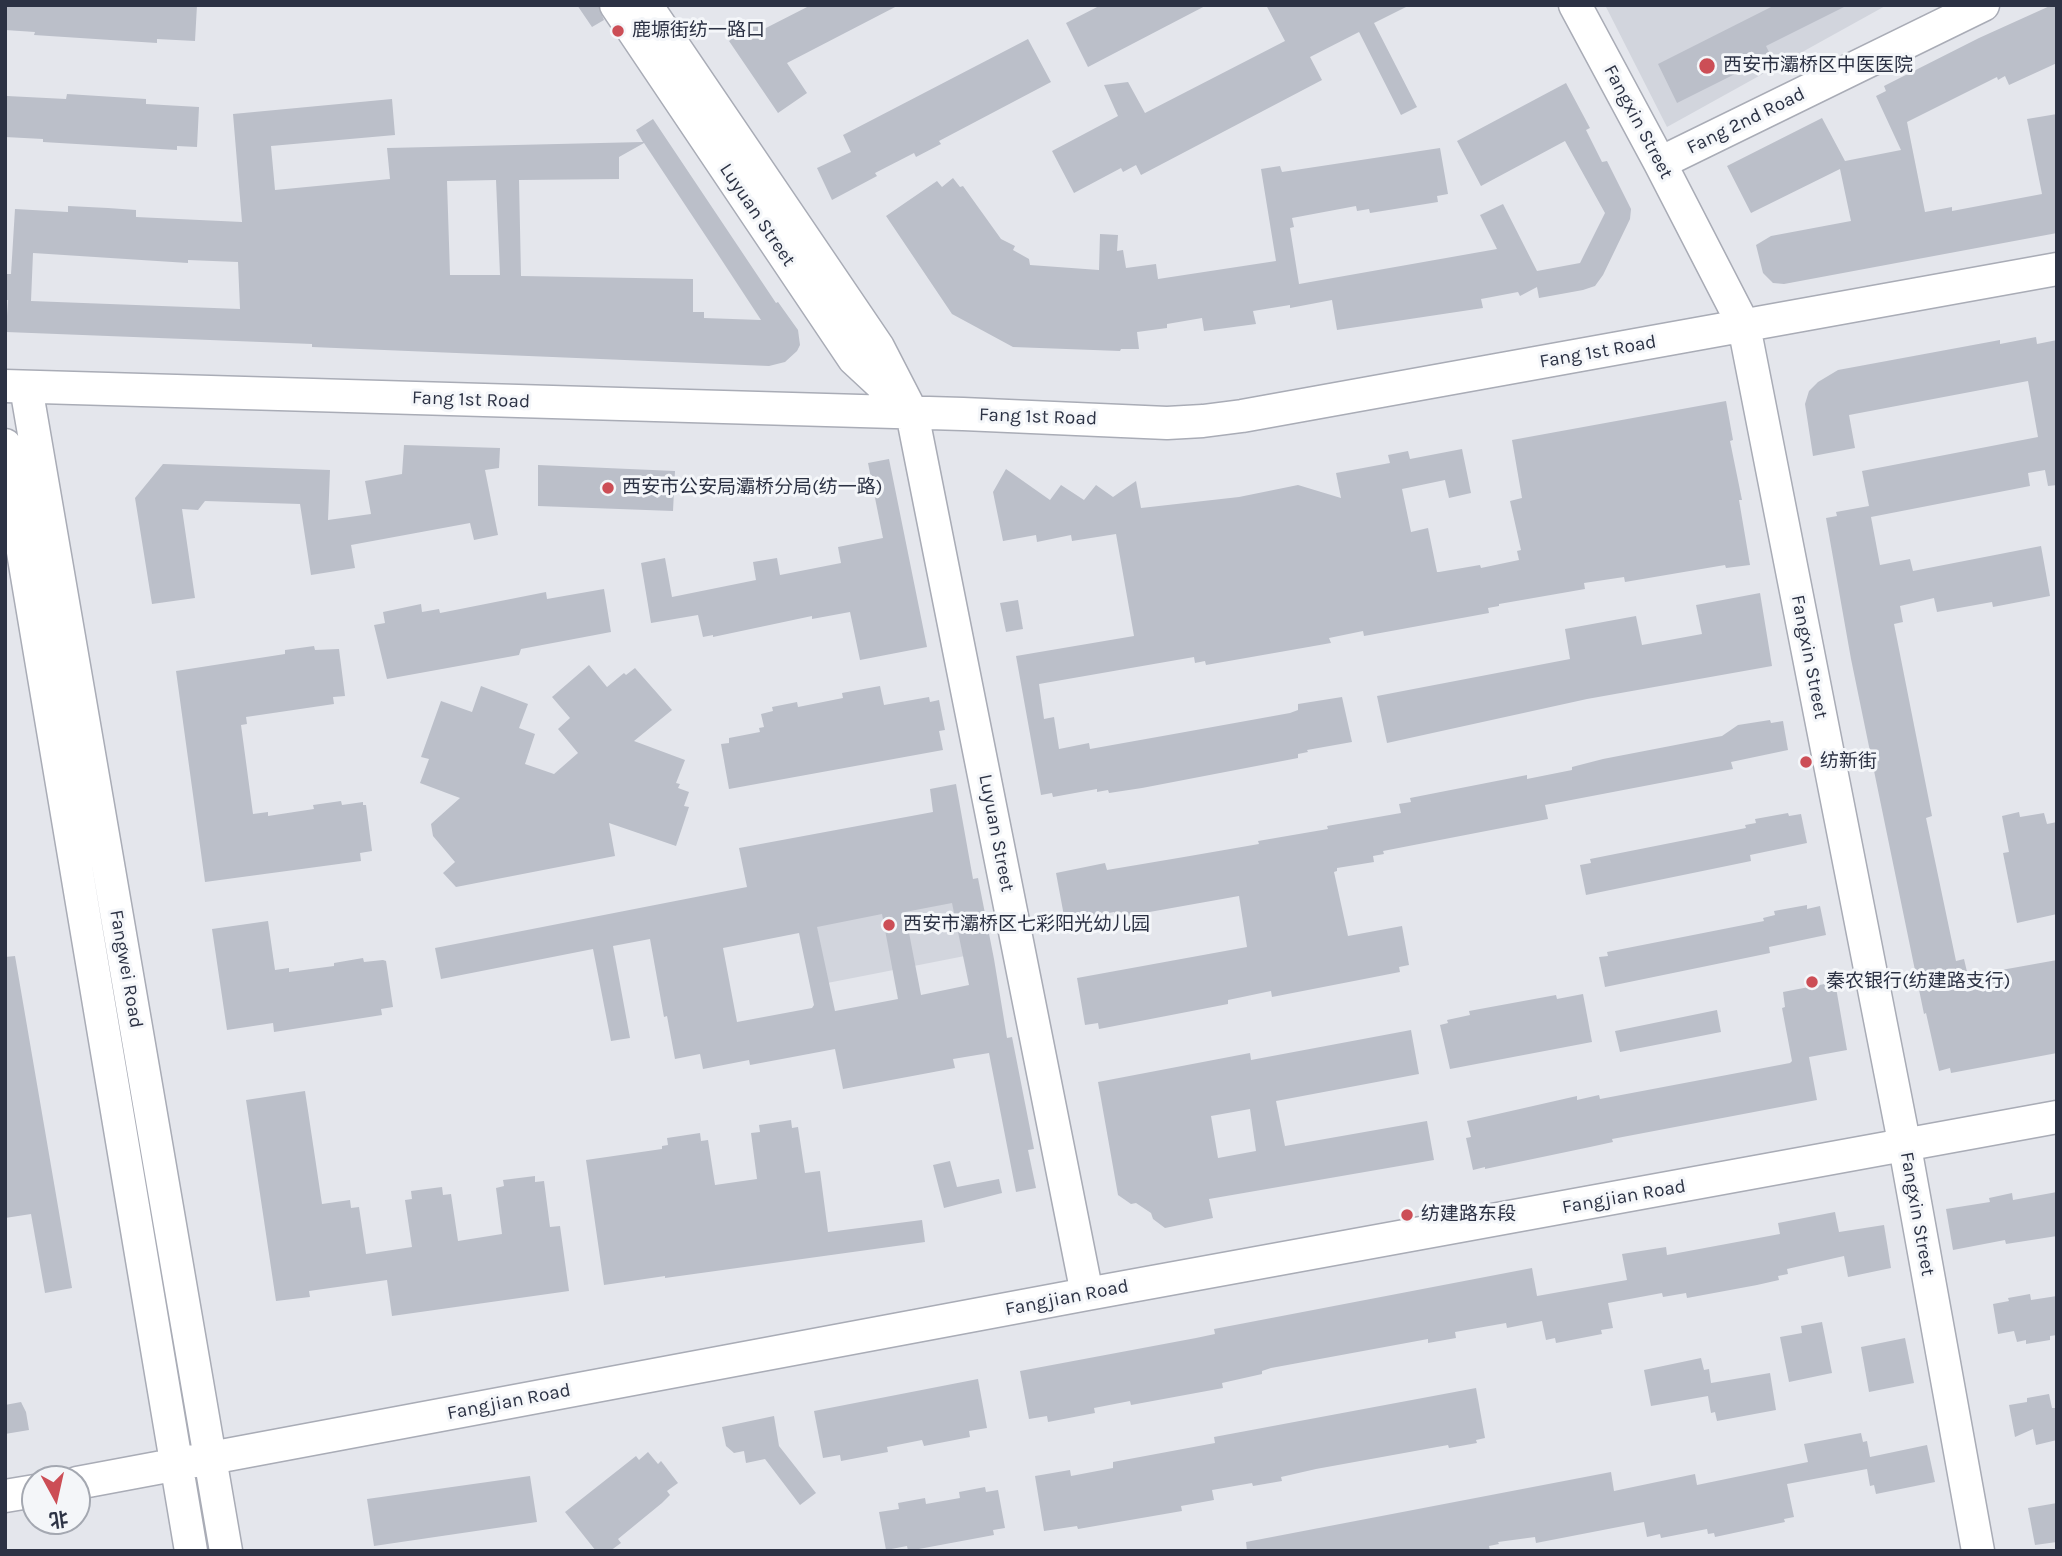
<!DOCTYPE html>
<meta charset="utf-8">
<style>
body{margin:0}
#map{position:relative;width:2062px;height:1556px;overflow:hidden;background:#e4e6ec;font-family:Karla,"Noto Sans SC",sans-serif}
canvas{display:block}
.frame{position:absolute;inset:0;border:7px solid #2c3244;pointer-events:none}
.north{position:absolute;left:21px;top:1465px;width:70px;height:70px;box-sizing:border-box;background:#f4f6f9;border:2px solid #a4a8b1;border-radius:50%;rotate:172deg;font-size:19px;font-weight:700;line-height:28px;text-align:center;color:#2c3244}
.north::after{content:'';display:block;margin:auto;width:24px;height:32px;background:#cc4e56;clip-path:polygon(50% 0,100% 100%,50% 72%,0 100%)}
</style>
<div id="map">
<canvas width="2062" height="1556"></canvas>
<div class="frame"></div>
<div class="north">北</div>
</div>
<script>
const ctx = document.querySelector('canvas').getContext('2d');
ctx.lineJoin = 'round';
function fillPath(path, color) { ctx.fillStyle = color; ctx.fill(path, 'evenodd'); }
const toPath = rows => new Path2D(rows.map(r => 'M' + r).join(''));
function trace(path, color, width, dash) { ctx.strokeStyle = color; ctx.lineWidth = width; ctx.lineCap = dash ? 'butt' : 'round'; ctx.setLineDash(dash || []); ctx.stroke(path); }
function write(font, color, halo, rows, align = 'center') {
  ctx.font = font + ' Karla,"Noto Sans SC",sans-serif'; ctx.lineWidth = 6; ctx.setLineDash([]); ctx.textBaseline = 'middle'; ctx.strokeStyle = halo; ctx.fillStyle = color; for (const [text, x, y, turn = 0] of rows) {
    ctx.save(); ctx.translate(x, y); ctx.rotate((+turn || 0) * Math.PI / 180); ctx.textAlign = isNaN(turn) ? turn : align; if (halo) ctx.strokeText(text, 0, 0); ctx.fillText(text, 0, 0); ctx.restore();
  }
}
fillPath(toPath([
 [1605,5,1887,5,1667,127],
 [964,869,980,953,812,986,799,898]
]), '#d2d5dd');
fillPath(toPath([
 [5,5,197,5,195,41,157,39,157,43,34,35,35,32,5,30],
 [577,5,598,5,604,20,592,27],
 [811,5,899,5,787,63,807,93,778,113,729,41,758,21,764,29],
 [1101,5,1207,5,1088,67,1066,23],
 [1266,5,1410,5,1374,23,1417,107,1401,115,1359,32,1310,57,1322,80,1141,175,1136,165,1123,172,1121,168,1074,193,1052,151,1118,116,1104,85,1128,82,1145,113,1285,41],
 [1775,5,1848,5,1766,46,1771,56,1677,103,1658,64],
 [2052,5,2057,5,2057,63,2009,85,2005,76,1998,80,1997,77,1907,122,1925,212,1952,207,1952,211,2042,194,2027,119,2057,114,2057,233,1784,284,1773,283,1763,273,1756,245,1771,236,1851,221,1840,169,1751,213,1727,166,1822,118,1845,161,1901,150,1876,96,1886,91,1884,86,1979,38],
 [1028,39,1051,82,939,141,941,144,916,157,914,153,875,173,877,176,832,200,817,168,851,152,843,135],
 [1566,83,1590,128,1586,130,1602,162,1607,161,1631,209,1630,219,1603,275,1595,286,1583,290,1539,298,1537,287,1520,296,1518,292,1481,299,1483,308,1337,330,1332,300,1290,308,1290,305,1253,311,1256,324,1204,331,1202,318,1167,324,1167,328,1137,332,1139,349,1121,349,1120,351,1013,347,952,314,886,216,937,181,942,187,953,178,960,187,963,186,1001,239,1015,246,1013,250,1029,259,1030,265,1099,270,1100,234,1118,235,1117,251,1123,250,1126,268,1156,264,1158,279,1276,261,1261,169,1280,166,1282,172,1440,148,1448,194,1437,196,1438,202,1370,213,1369,209,1357,211,1356,206,1292,218,1294,227,1290,228,1299,284,1497,249,1480,215,1503,204,1537,271,1580,263,1605,213,1565,141,1481,186,1457,141],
 [67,94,146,99,146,104,199,107,197,147,177,146,177,150,43,142,43,139,5,137,7,96,66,99],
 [392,99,395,135,271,146,275,190,390,179,387,148,643,142,636,130,653,119,776,303,778,302,798,330,800,345,797,351,785,362,769,366,312,347,312,344,6,332,8,300,5,300,5,274,11,274,15,209,68,212,68,206,108,208,136,210,136,217,242,222,233,114],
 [644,143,719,256,761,320,704,318,704,312,693,312,693,279,521,276,519,180,619,179,619,157],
 [496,180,500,275,450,275,447,181],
 [33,253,188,263,188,260,238,262,240,309,31,301],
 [2036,337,2037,344,2057,340,2057,485,2048,486,2045,470,2028,473,2030,486,1871,517,1880,565,1910,559,1913,571,2041,546,2050,596,1993,607,1992,602,1937,612,1934,598,1900,606,1903,622,1894,624,1932,816,1926,818,1956,961,1964,959,1968,976,2057,960,2057,1053,1951,1073,1950,1068,1939,1071,1926,1013,1924,1014,1851,659,1826,518,1837,516,1836,512,1869,506,1862,471,2038,437,2028,381,1849,415,1855,448,1813,456,1805,404,1809,391,1818,382,1838,370,2000,340,2000,344],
 [1726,401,1733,440,1730,441,1742,500,1739,500,1750,565,1726,568,1725,565,1625,582,1624,577,1584,583,1585,589,1499,604,1499,606,1488,608,1489,613,1364,636,1363,631,1329,638,1331,643,1206,665,1205,661,1195,663,1194,657,1039,684,1044,719,1054,717,1059,749,1089,743,1090,749,1185,732,1290,713,1298,710,1298,704,1342,697,1352,742,1307,750,1308,752,1298,754,1298,758,1142,788,1109,793,1108,790,1097,792,1097,789,1053,797,1052,793,1041,795,1016,656,1134,636,1116,534,1072,541,1071,535,1037,542,1036,535,1003,541,993,492,1006,469,1050,500,1061,485,1084,500,1096,485,1113,497,1136,481,1141,508,1239,497,1298,485,1341,498,1336,473,1390,463,1388,455,1408,451,1410,459,1462,449,1471,493,1449,498,1445,480,1402,489,1411,532,1428,528,1437,572,1439,572,1480,565,1481,568,1519,560,1517,551,1521,550,1510,501,1522,498,1512,440],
 [404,445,500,448,499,468,485,470,498,535,474,540,470,523,351,545,355,568,311,575,300,504,205,501,198,510,182,509,195,598,152,604,135,498,163,464,330,470,328,520,371,514,365,481,402,474],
 [889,459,927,647,860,660,850,612,812,619,812,616,713,637,713,635,703,637,698,615,651,623,641,563,665,558,672,597,756,580,753,562,777,558,780,575,841,563,838,547,883,538,868,463],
 [538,465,675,471,673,511,538,506],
 [604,589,611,632,521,649,519,655,387,679,374,625,385,623,383,612,421,604,422,612,439,609,440,613,546,592,547,599],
 [1760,593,1772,666,1587,699,1387,743,1377,696,1570,659,1565,629,1636,616,1642,645,1702,634,1696,605],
 [1018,600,1023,629,1006,632,1000,603],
 [314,646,315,650,339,649,345,696,333,697,334,704,246,717,247,724,241,725,253,814,268,812,268,816,314,809,313,805,341,801,342,805,363,802,363,805,366,805,372,851,360,853,361,861,205,882,176,671,285,654,285,650],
 [589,665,607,687,624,673,626,675,635,668,672,710,634,741,685,760,676,783,680,784,678,788,689,792,684,806,689,807,676,846,609,823,615,856,456,887,443,873,455,862,433,836,431,824,460,798,420,783,429,759,421,757,441,701,472,712,481,686,528,704,519,728,535,734,525,764,554,774,578,753,558,729,570,718,552,697],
 [880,686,884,705,929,697,930,702,939,700,945,730,939,731,943,750,729,789,721,744,729,743,729,738,760,732,759,728,764,727,761,714,773,711,772,707,797,702,798,707,843,698,842,693],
 [1770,720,1771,723,1783,721,1788,750,1731,762,1733,769,1545,805,1548,819,1383,851,1384,854,1373,856,1374,862,1337,868,1337,871,1334,872,1348,936,1402,926,1409,965,1399,967,1400,972,1272,997,1271,991,1228,1000,1228,1004,1099,1029,1098,1023,1085,1025,1077,978,1247,947,1239,896,1127,916,1126,913,1114,915,1114,912,1076,919,1075,914,1064,916,1056,873,1105,863,1107,870,1184,857,1259,844,1258,841,1328,829,1327,826,1401,813,1399,804,1411,802,1410,798,1527,775,1527,779,1572,770,1572,767,1603,759,1722,736,1738,725],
 [956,784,973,879,978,878,994,959,1007,1038,1012,1037,1034,1149,1028,1150,1036,1188,1016,1192,989,1053,953,1059,955,1068,843,1089,835,1049,750,1065,749,1060,703,1069,700,1054,675,1059,667,1016,664,1017,650,939,613,946,630,1038,611,1041,593,949,441,979,435,948,747,887,739,848,933,812,930,789],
 [952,903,969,985,921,995,905,912],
 [882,914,898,999,835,1011,817,927],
 [799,933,814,1005,812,1008,737,1022,723,948],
 [2019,812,2020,817,2044,813,2047,824,2057,822,2057,914,2017,923,2003,853,2009,852,2002,816],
 [1788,813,1789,816,1801,814,1807,843,1750,855,1751,861,1586,895,1580,865,1591,863,1590,859,1746,828,1745,825,1756,823,1755,819],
 [1807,905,1807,909,1820,906,1826,935,1769,947,1770,953,1605,987,1599,957,1608,956,1607,952,1764,921,1763,918,1775,915,1774,911],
 [268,921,275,970,289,968,289,972,334,966,334,963,363,958,364,962,383,960,386,961,393,1007,381,1009,382,1015,274,1032,273,1023,227,1030,212,929],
 [15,956,72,1288,45,1293,31,1214,5,1218,5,957],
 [1835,982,1847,1050,1809,1057,1817,1100,1612,1139,1613,1142,1590,1147,1485,1169,1485,1167,1473,1170,1466,1138,1471,1137,1467,1121,1577,1096,1577,1100,1599,1095,1600,1099,1790,1063,1792,1061,1782,1008,1785,1007,1783,992],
 [1583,994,1592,1042,1450,1069,1440,1025,1448,1023,1447,1020,1470,1015,1469,1011,1556,995,1557,999],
 [1717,1010,1721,1032,1620,1052,1615,1031],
 [1411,1030,1419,1074,1276,1101,1285,1146,1427,1121,1434,1160,1209,1199,1213,1218,1165,1228,1153,1219,1151,1213,1136,1203,1131,1204,1118,1195,1098,1082,1250,1053,1251,1060],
 [1250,1109,1256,1151,1218,1158,1211,1116],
 [305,1091,322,1204,350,1200,351,1208,359,1207,366,1254,412,1247,405,1200,412,1199,411,1191,442,1187,443,1195,451,1194,458,1241,502,1234,496,1188,504,1186,503,1180,535,1176,535,1182,544,1181,550,1227,560,1226,569,1291,392,1316,387,1280,309,1291,310,1297,276,1301,246,1100],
 [791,1120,792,1128,798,1127,805,1173,820,1171,828,1232,922,1220,925,1242,665,1278,665,1276,604,1285,586,1160,662,1149,662,1146,668,1145,667,1138,700,1133,701,1141,708,1140,715,1185,757,1179,751,1133,760,1132,759,1125],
 [950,1161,957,1187,999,1179,1002,1193,944,1208,933,1165],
 [2057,1192,2057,1236,2006,1244,2005,1240,1953,1250,1946,1209,1990,1202,1989,1198,2012,1193,2013,1200],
 [1835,1212,1839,1232,1884,1225,1891,1268,1848,1277,1844,1256,1787,1269,1788,1274,1778,1276,1779,1280,1757,1285,1687,1298,1686,1293,1663,1297,1662,1293,1608,1303,1613,1328,1601,1330,1602,1334,1556,1343,1555,1338,1546,1340,1542,1321,1507,1328,1506,1323,1455,1332,1456,1338,1428,1343,1428,1339,1271,1368,1262,1371,1262,1374,1222,1383,1223,1388,1131,1405,1130,1401,1094,1408,1095,1413,1048,1422,1047,1416,1029,1419,1020,1371,1196,1338,1215,1334,1214,1329,1532,1268,1537,1296,1627,1280,1622,1254,1666,1247,1667,1255,1780,1234,1778,1223],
 [2030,1294,2031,1300,2057,1296,2057,1335,2050,1336,2050,1340,2026,1344,2026,1340,2017,1342,2014,1331,1998,1334,1993,1304,2009,1301,2008,1298],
 [1822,1322,1832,1373,1789,1382,1780,1337,1802,1333,1801,1326],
 [1905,1338,1914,1383,1869,1392,1861,1347],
 [1701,1358,1704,1370,1709,1369,1711,1383,1770,1373,1776,1410,1717,1421,1715,1412,1711,1413,1708,1396,1651,1406,1644,1370],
 [978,1379,987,1428,969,1431,970,1437,924,1446,922,1440,887,1447,888,1452,841,1461,840,1455,823,1458,814,1411],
 [1476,1388,1485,1438,1476,1440,1477,1443,1449,1448,1448,1445,1316,1469,1281,1477,1282,1481,1253,1486,1252,1483,1212,1490,1214,1500,1181,1506,1182,1511,1078,1529,1077,1526,1044,1531,1035,1476,1070,1470,1071,1476,1113,1468,1113,1462,1215,1443,1214,1437],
 [2049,1394,2052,1408,2057,1408,2057,1440,2036,1445,2033,1429,2015,1437,2009,1405,2027,1402,2027,1398],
 [21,1402,26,1412,29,1430,5,1434,5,1405],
 [774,1416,779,1446,816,1493,800,1505,765,1459,746,1463,744,1451,734,1453,726,1446,722,1427],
 [1861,1433,1863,1442,1867,1441,1870,1457,1927,1445,1935,1482,1876,1494,1874,1485,1870,1486,1867,1469,1787,1484,1794,1517,1784,1519,1785,1522,1715,1537,1714,1533,1708,1534,1707,1529,1661,1538,1660,1534,1647,1537,1644,1522,1536,1543,1535,1537,1498,1542,1499,1544,1489,1546,1490,1551,1247,1551,1246,1542,1611,1472,1614,1491,1695,1474,1697,1485,1808,1462,1804,1444],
 [648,1452,658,1464,661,1461,678,1483,667,1491,670,1495,662,1503,618,1539,621,1543,610,1551,596,1551,565,1512,636,1456,639,1460],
 [530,1476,537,1522,374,1546,367,1499],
 [985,1487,986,1492,998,1490,1005,1528,993,1530,994,1535,908,1551,907,1546,886,1550,879,1512,899,1509,898,1503,925,1498,926,1504,960,1498,959,1492],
 [2057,1503,2057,1542,2035,1545,2028,1508]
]), '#bbbfc9');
const secondary = toPath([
 [616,5,854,359,896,398],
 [646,5,878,347,912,413,1087,1294],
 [1575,5,1660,163,1744,326,1905,1147,1978,1551],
 [1660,163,1983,5],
 [5,386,963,414,1167,423,1203,421,1242,416,2057,269],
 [26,387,226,1551],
 [5,445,191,1551],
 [77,1483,1087,1294,2057,1117],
 [5,1496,35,1491]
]);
trace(secondary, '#a9acb6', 35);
trace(secondary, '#fff', 32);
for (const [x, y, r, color] of [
 [618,31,7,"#cc4e56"],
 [1707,66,9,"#cc4e56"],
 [608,488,7,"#cc4e56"],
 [1806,762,7,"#cc4e56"],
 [889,925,7,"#cc4e56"],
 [1812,982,7,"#cc4e56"],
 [1407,1215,7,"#cc4e56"]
]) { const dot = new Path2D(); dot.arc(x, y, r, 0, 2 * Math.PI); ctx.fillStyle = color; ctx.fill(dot); trace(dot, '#f4f6f9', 2.5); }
write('19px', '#2c3244', '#f4f6f9', [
 ["鹿塬街纺一路口",632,31],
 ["西安市灞桥区中医医院",1723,66],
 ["西安市公安局灞桥分局(纺一路)",622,488],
 ["纺新街",1820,762],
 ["西安市灞桥区七彩阳光幼儿园",903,925],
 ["秦农银行(纺建路支行)",1826,982],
 ["纺建路东段",1421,1215]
], 'left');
write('19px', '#2c3244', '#f4f6f9', [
 ["Fang 2nd Road",1746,121,-26],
 ["Fangxin Street",1638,122,62],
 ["Luyuan Street",757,215,56],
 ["Fang 1st Road",1598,352,-10],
 ["Fang 1st Road",471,400,2],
 ["Fang 1st Road",1038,417,2],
 ["Fangxin Street",1809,657,79],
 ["Luyuan Street",996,833,79],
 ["Fangwei Road",126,969,80],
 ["Fangjian Road",1624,1197,-10],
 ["Fangxin Street",1917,1214,80],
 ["Fangjian Road",1067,1298,-11],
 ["Fangjian Road",509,1402,-11]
]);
</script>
